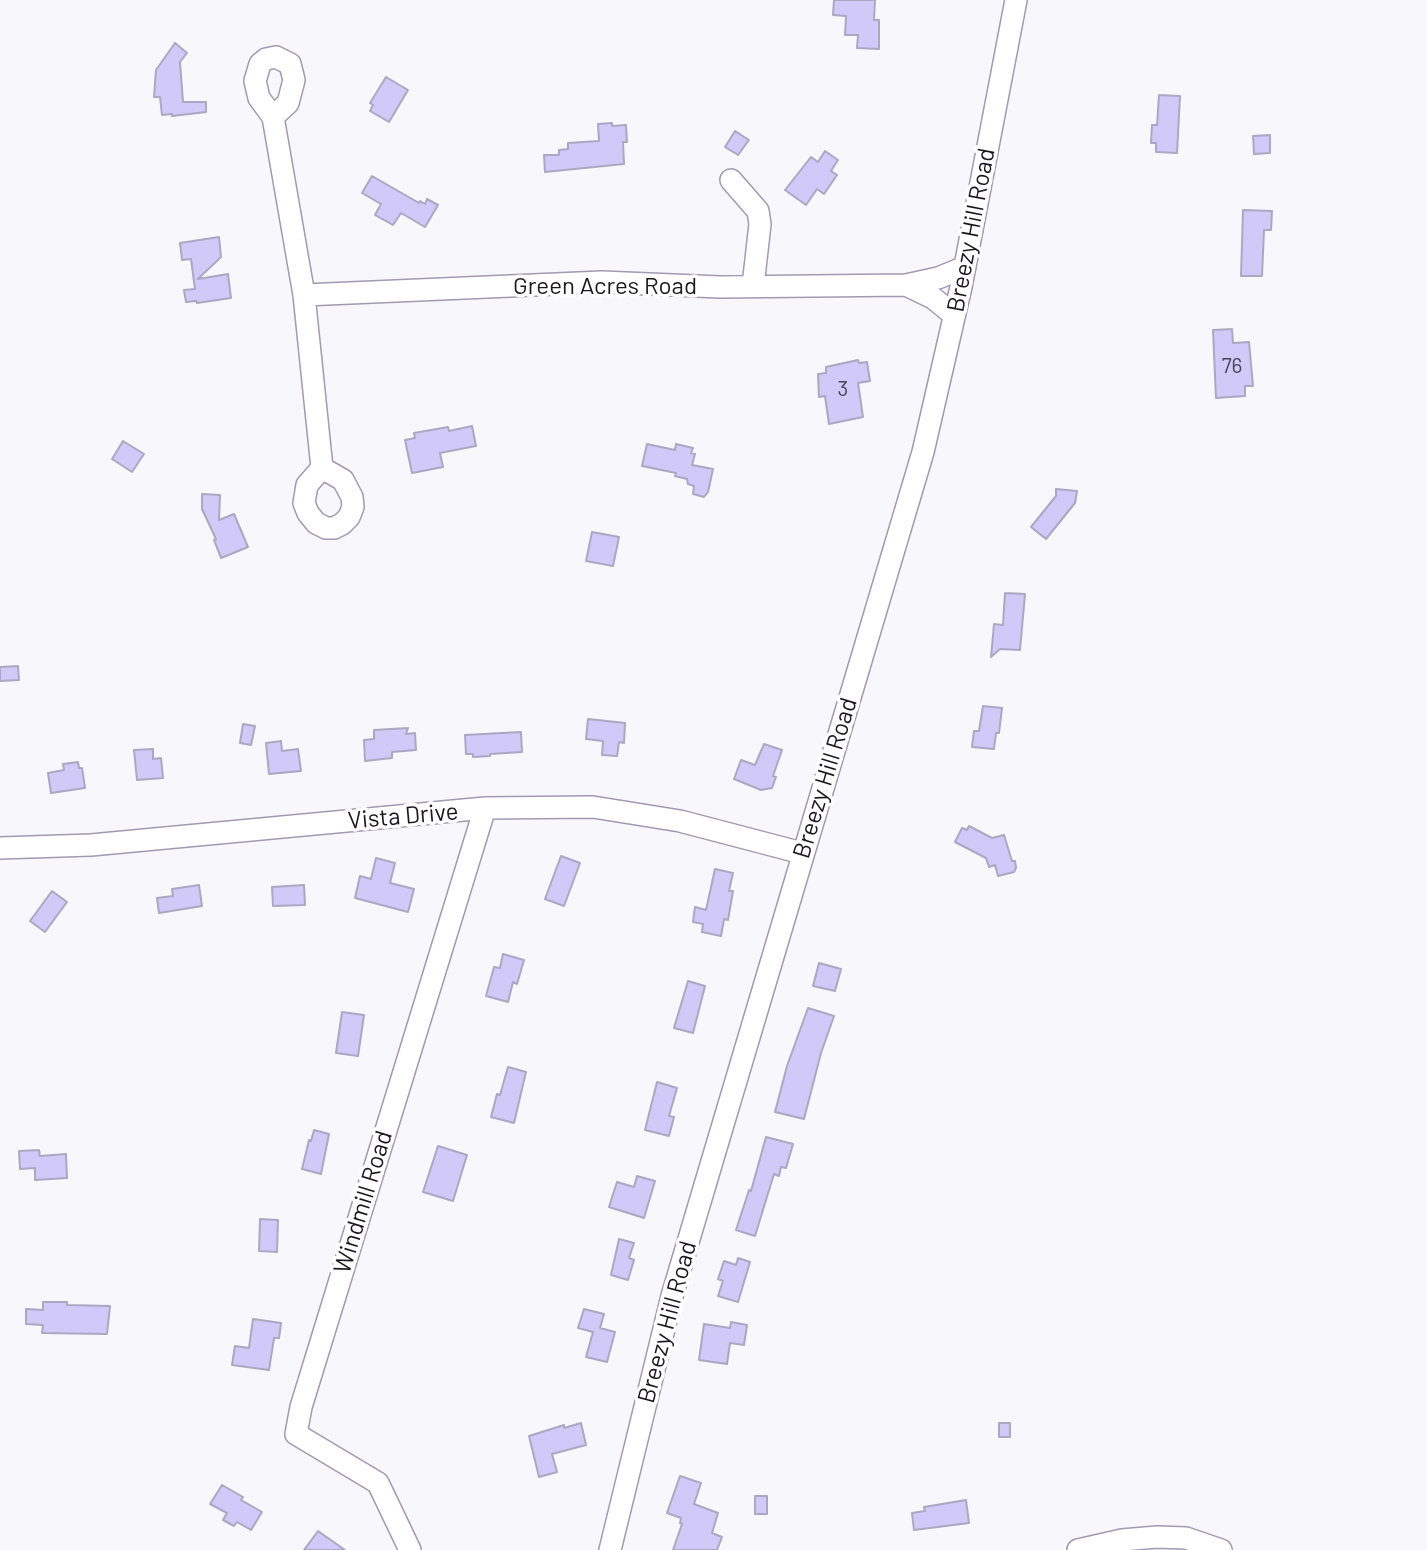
<!DOCTYPE html>
<style>
body{margin:0}
canvas{display:block;background:#f8f7fc}
</style>
<canvas width="1427" height="1550"></canvas>
<script>
const ctx = document.querySelector('canvas').getContext('2d');
ctx.lineJoin = 'round';
function fillPath(path, color) { ctx.fillStyle = color; ctx.fill(path, 'evenodd'); }
const toPath = rows => new Path2D(rows.map(r => 'M' + r).join(''));
function trace(path, color, width, dash) { ctx.strokeStyle = color; ctx.lineWidth = width; ctx.lineCap = dash ? 'butt' : 'round'; ctx.setLineDash(dash || []); ctx.stroke(path); }
function write(font, color, halo, rows, align = 'center') {
  ctx.font = font + ' Barlow,sans-serif'; ctx.lineWidth = 7; ctx.setLineDash([]); ctx.textBaseline = 'middle'; ctx.strokeStyle = halo; ctx.fillStyle = color; for (const [text, x, y, turn = 0] of rows) {
    ctx.save(); ctx.translate(x, y); ctx.rotate((+turn || 0) * Math.PI / 180); ctx.textAlign = isNaN(turn) ? turn : align; if (halo) ctx.strokeText(text, 0, 0); ctx.fillText(text, 0, 0); ctx.restore();
  }
}
const building = toPath([
 [834,0,875,0,874,20,879,20,879,49,857,48,858,35,845,35,846,16,833,15,834,0],
 [175,43,187,53,180,62,183,102,206,102,206,112,172,116,172,114,162,115,160,97,154,97,156,70,175,43],
 [386,77,408,90,389,122,370,111,373,105,370,103,386,77],
 [1159,95,1180,96,1177,153,1156,152,1156,143,1151,143,1152,125,1157,125,1159,95],
 [612,123,612,126,626,125,627,142,623,142,624,164,545,172,544,155,559,155,559,150,568,149,568,143,599,141,598,124,612,123],
 [735,131,749,140,738,155,725,147,735,131],
 [1270,135,1270,153,1254,154,1253,136,1270,135],
 [825,151,838,160,831,171,837,175,824,194,817,189,806,205,785,190,811,157,818,162,825,151],
 [372,176,419,203,420,201,425,204,427,199,438,205,425,227,401,213,393,225,375,215,381,204,362,193,372,176],
 [1243,210,1272,211,1271,230,1264,230,1262,276,1241,276,1243,210],
 [219,237,221,257,198,279,228,274,231,298,197,303,196,301,186,302,184,290,195,289,191,259,182,260,180,243,219,237],
 [1232,329,1233,343,1249,342,1253,386,1245,386,1245,396,1216,398,1213,330,1232,329],
 [858,360,859,363,867,362,870,381,858,383,863,417,829,424,825,396,819,397,818,374,826,373,826,367,858,360],
 [472,426,476,446,440,453,443,467,412,473,405,440,415,438,414,433,448,427,449,431,472,426],
 [123,441,144,454,132,472,112,459,123,441],
 [647,444,675,450,676,444,693,448,691,453,695,454,692,465,713,469,708,492,704,497,693,494,694,486,688,484,687,479,675,476,676,473,642,466,647,444],
 [1056,489,1077,491,1075,503,1046,539,1031,527,1056,496,1056,489],
 [202,494,220,495,219,520,234,514,248,547,221,558,214,540,216,539,202,509,202,494],
 [592,532,619,537,613,566,586,561,592,532],
 [1005,593,1025,594,1020,650,1000,649,991,657,994,624,1003,625,1005,593],
 [18,666,19,680,0,681,0,667,18,666],
 [983,706,1002,708,999,733,996,733,994,749,972,747,974,731,979,731,983,706],
 [588,719,625,723,624,743,619,742,617,756,602,755,603,741,586,739,588,719],
 [243,724,255,726,251,745,240,743,243,724],
 [408,728,406,734,415,733,416,750,392,752,392,758,365,761,364,740,374,739,374,730,408,728],
 [521,732,522,752,490,754,490,756,473,757,473,754,466,754,465,735,521,732],
 [281,741,282,751,298,749,301,771,269,774,266,743,281,741],
 [764,744,782,750,773,776,776,777,772,788,761,790,734,779,741,760,755,765,764,744],
 [153,749,153,759,161,758,163,778,137,780,134,750,153,749],
 [78,762,79,768,82,768,85,788,51,793,48,773,64,770,63,764,78,762],
 [969,826,992,838,1004,835,1012,861,1015,861,1016,868,1014,872,998,876,995,865,989,867,986,858,955,842,962,828,967,830,969,826],
 [561,856,580,863,564,906,545,899,561,856],
 [376,858,395,863,390,883,414,889,408,912,355,898,360,876,371,879,376,858],
 [715,869,733,873,729,891,733,891,728,920,724,919,721,936,702,932,703,924,693,922,695,907,706,910,715,869],
 [199,885,202,906,159,913,157,898,173,896,172,889,199,885],
 [304,885,305,905,273,906,272,887,304,885],
 [52,891,67,902,45,932,30,921,52,891],
 [503,954,524,960,517,984,513,982,508,1002,486,996,494,967,500,968,503,954],
 [819,963,841,969,835,991,813,986,819,963],
 [688,981,705,986,693,1033,674,1028,688,981],
 [808,1008,834,1016,821,1053,804,1119,775,1112,787,1066,808,1008],
 [342,1012,364,1015,358,1056,336,1053,342,1012],
 [508,1067,526,1072,514,1123,491,1117,497,1094,500,1095,508,1067],
 [657,1082,677,1088,669,1116,674,1117,669,1136,645,1130,657,1082],
 [314,1130,329,1134,321,1174,302,1169,309,1140,311,1141,314,1130],
 [766,1137,793,1144,786,1168,781,1167,779,1176,774,1174,755,1236,736,1230,749,1190,751,1191,766,1137],
 [438,1146,467,1155,453,1201,423,1192,438,1146],
 [39,1150,40,1156,66,1154,67,1178,35,1180,35,1168,20,1169,19,1151,39,1150],
 [637,1176,655,1181,644,1218,609,1207,617,1182,634,1187,637,1176],
 [260,1219,278,1220,277,1252,259,1251,260,1219],
 [619,1239,634,1243,629,1258,634,1260,628,1280,611,1275,619,1239],
 [738,1258,750,1262,738,1302,718,1296,723,1281,718,1279,724,1261,736,1265,738,1258],
 [43,1302,67,1302,67,1305,110,1306,107,1334,42,1333,43,1325,26,1324,26,1309,43,1310,43,1302],
 [584,1309,604,1314,600,1328,615,1332,607,1362,586,1357,593,1332,578,1328,584,1309],
 [253,1319,281,1323,279,1338,274,1338,269,1370,232,1365,235,1346,249,1348,253,1319],
 [731,1322,747,1325,744,1345,730,1343,727,1364,699,1360,704,1324,730,1328,731,1322],
 [581,1423,586,1445,552,1454,557,1472,539,1477,529,1436,564,1425,564,1428,581,1423],
 [999,1423,1010,1423,1010,1437,999,1437,999,1423],
 [680,1476,701,1483,694,1504,718,1513,712,1533,722,1537,717,1550,673,1550,682,1524,680,1523,681,1518,667,1513,680,1476],
 [222,1485,243,1497,241,1500,262,1512,251,1530,237,1522,234,1526,223,1520,227,1513,210,1504,222,1485],
 [755,1496,767,1496,767,1514,755,1514,755,1496],
 [966,1500,969,1523,914,1530,912,1513,925,1511,924,1507,966,1500],
 [318,1531,345,1550,304,1550,318,1531]
]);
fillPath(building, '#d1c9f8');
trace(building, '#aca7c2', 2);
const minor = toPath([
 [273,117,288,103,294,80,290,64,276,57,266,59,260,64,255,81,259,98,273,117,304,295,322,468,307,485,304,503,308,513,316,523,326,528,334,528,342,524,349,517,353,507,352,497,343,480,322,468],
 [731,180,758,211,760,224,753,286],
 [906,285,933,298,954,315],
 [304,295,602,282,720,287,906,285,938,278,965,267],
 [0,848,91,845,485,808,593,807,680,821,802,853],
 [410,1550,378,1483,296,1434,301,1407,485,808],
 [610,1550,672,1296,923,452,961,287,1016,0],
 [1078,1550,1122,1540,1157,1537,1186,1538,1221,1550]
]);
trace(minor, '#a299b3', 24);
trace(minor, '#fff', 21);
write('21px', '#484456', null, [
 ["76",1232,366],
 ["3",843,389]
]);
write('24px', '#1a1720', '#fff', [
 ["Breezy Hill Road",971,230,-79],
 ["Green Acres Road",605,286],
 ["Breezy Hill Road",825,778,-73],
 ["Vista Drive",403,816,-5],
 ["Windmill Road",363,1202,-73],
 ["Breezy Hill Road",667,1322,-75]
]);
</script>
